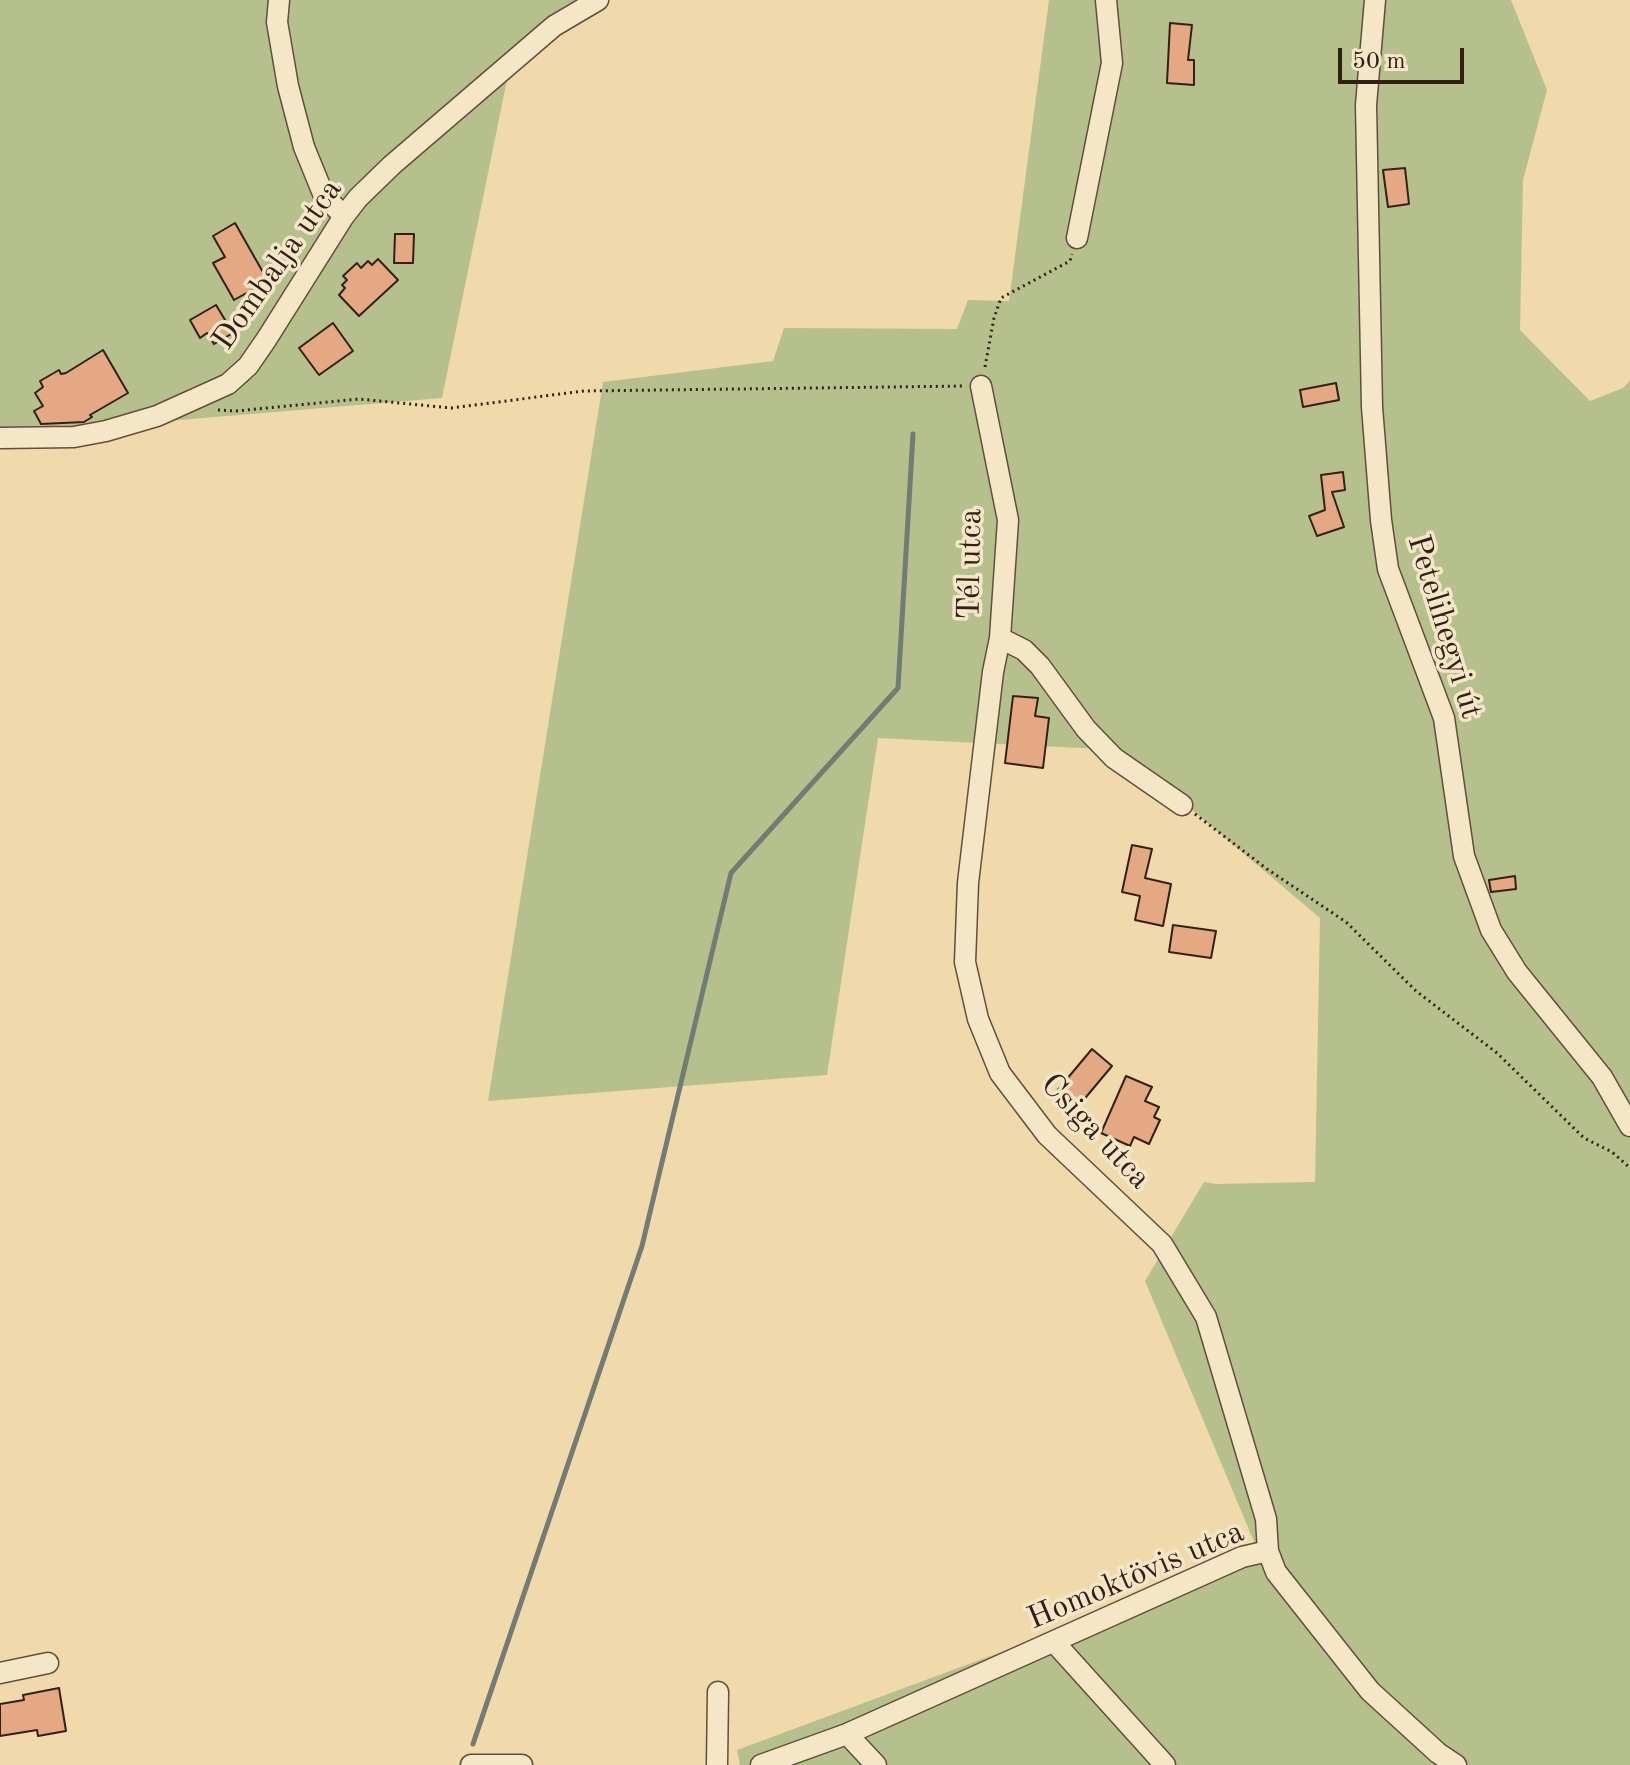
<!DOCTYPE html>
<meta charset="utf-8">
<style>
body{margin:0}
#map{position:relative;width:1630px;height:1765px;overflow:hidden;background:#f0d9ab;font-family:"Old Standard TT",serif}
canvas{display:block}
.scale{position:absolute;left:1338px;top:48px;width:126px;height:36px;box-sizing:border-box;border:4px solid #322017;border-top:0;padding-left:10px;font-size:24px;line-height:28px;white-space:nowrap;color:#322017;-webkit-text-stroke:6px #f5e6c8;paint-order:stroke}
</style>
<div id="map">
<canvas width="1630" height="1765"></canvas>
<div class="scale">50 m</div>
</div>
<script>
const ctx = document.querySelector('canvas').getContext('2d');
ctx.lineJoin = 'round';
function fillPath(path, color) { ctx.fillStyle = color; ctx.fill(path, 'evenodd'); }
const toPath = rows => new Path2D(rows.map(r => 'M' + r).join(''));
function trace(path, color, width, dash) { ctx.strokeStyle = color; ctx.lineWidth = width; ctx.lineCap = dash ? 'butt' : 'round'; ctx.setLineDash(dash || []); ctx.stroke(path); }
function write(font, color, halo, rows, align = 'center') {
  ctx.font = font + ' "Old Standard TT",serif'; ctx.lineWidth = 7; ctx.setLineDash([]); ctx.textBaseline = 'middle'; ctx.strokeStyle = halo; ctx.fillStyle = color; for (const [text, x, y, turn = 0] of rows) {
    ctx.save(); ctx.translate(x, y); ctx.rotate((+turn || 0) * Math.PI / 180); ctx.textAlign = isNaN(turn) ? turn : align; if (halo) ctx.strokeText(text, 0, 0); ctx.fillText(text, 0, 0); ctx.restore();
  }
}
fillPath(toPath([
 [0,0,578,0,514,46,442,398,108,426,0,428],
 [1049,0,1511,0,1547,90,1523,180,1520,330,1590,401,1623,388,1630,381,1630,1765,740,1765,737,1750,1260,1556,1145,1281,1204,1182,1216,1184,1315,1182,1320,918,1121,750,878,738,827,1075,488,1101,603,382,773,361,784,328,957,329,968,300,1009,301]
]), '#b5c08c');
trace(toPath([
 [473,1744,642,1246,731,873,898,688,913,434]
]), '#717c72', 5);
const building = toPath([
 [1170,23,1192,25,1188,60,1194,60,1194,85,1167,83,1170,23],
 [1405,168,1409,204,1388,207,1383,170,1405,168],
 [235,223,268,281,234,300,213,263,225,257,213,236,235,223],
 [395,234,414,234,413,263,394,263,395,234],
 [378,259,398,280,359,316,339,295,345,288,342,285,347,280,343,276,357,263,361,268,368,261,372,265,378,259],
 [216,305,233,333,214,344,207,333,200,338,190,320,216,305],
 [333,323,353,351,319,375,299,348,333,323],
 [103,350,128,393,90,415,92,417,84,422,41,424,34,411,43,406,35,393,43,387,40,381,59,370,61,374,66,373,103,350],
 [1336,383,1339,400,1303,407,1300,390,1336,383],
 [1343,472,1345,490,1332,492,1344,527,1317,536,1309,516,1325,510,1321,475,1343,472],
 [1013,696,1038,698,1035,716,1049,718,1043,768,1005,763,1013,696],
 [1132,845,1152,849,1145,878,1171,884,1163,926,1135,920,1140,896,1122,892,1132,845],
 [1515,876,1516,889,1491,892,1489,880,1515,876],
 [1173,925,1216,931,1211,958,1169,952,1173,925],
 [1092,1049,1112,1066,1076,1109,1056,1092,1092,1049],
 [1126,1076,1152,1087,1145,1101,1159,1107,1154,1117,1160,1120,1149,1144,1134,1137,1130,1146,1101,1133,1126,1076],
 [59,1688,66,1731,38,1736,37,1730,0,1736,0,1704,24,1700,23,1695,59,1688]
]);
fillPath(building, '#e4a883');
trace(building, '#322017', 2);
const minor = toPath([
 [279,0,277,22,288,86,304,147,324,196,344,216],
 [1375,0,1366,105,1372,407,1381,520,1388,569,1444,718,1464,856,1491,930,1517,972,1602,1077,1630,1126],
 [1077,238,1112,63,1106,0],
 [981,386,1008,520,1000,638,993,672,968,883,965,962,978,1019,1000,1073,1047,1135,1162,1244,1206,1317,1266,1519,1268,1551,1276,1572,1370,1691,1438,1753,1456,1765],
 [0,438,74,437,106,431,157,416,228,384,248,366,266,340,344,216,358,198,392,165,554,26,598,0],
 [1000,638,1024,650,1040,666,1086,729,1114,758,1182,805],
 [1055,1643,1165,1765],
 [0,1673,48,1663],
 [847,1734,876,1765],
 [471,1765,522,1765],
 [717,1765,718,1692],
 [761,1765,847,1734,1242,1557,1268,1551]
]);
trace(minor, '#624e3c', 23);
trace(toPath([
 [985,367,994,318,1001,298,1070,261,1072,254],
 [218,410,236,411,359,399,451,408,584,391,965,386],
 [1195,814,1267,869,1346,922,1416,991,1497,1053,1584,1138,1612,1152,1630,1168]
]), '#322017', 3, [2, 4]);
trace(minor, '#f5e6c8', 20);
write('32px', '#322017', '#f5e6c8', [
 ["Dombalja utca",278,265,-55],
 ["Tél utca",971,564,-89],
 ["Petelihegyi út",1444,627,73],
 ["Csiga utca",1095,1132,47],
 ["Homoktövis utca",1136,1576,-23]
]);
</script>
